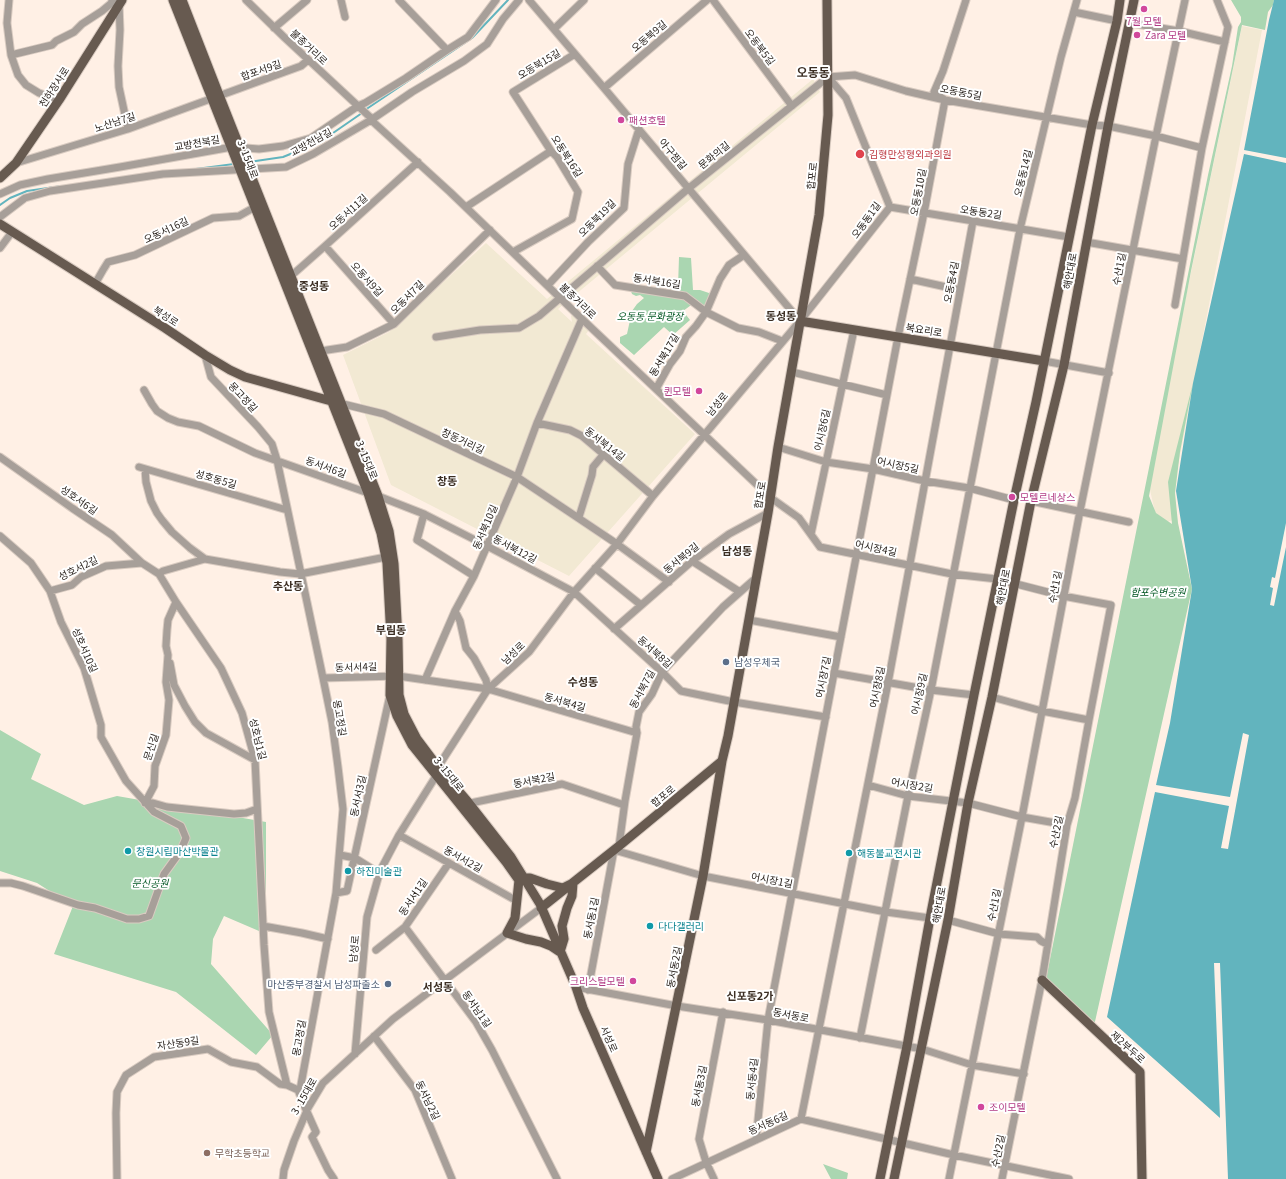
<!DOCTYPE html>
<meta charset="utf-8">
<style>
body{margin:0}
canvas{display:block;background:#fff0e5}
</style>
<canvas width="1286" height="1179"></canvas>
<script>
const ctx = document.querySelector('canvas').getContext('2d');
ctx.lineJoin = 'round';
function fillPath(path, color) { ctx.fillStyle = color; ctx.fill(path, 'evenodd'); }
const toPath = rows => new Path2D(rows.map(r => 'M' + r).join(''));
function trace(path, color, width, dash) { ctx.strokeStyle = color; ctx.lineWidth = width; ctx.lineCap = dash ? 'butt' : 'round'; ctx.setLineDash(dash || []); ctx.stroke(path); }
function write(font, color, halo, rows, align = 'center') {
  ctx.font = font + ' Georgia,"Noto Sans KR",serif'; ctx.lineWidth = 4; ctx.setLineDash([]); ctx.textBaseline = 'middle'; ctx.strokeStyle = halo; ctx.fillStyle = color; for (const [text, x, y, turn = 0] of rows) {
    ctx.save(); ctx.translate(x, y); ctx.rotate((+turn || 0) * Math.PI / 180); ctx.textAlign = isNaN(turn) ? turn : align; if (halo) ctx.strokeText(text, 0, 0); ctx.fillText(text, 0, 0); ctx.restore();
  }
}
fillPath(toPath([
 [1242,26,1262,30,1173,491,1176,519,1164,523,1155,512,1150,490,1153,456],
 [813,79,820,92,558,309,572,322,571,316,573,314,589,330,586,334,695,434,569,576,391,485,343,355,389,332,486,243,547,299]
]), '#f2e9d3');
fillPath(toPath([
 [1231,0,1274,0,1273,5,1268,12,1265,30,1242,25,1191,271,1149,496,1156,513,1172,524,1168,482,1193,383,1180,452,1175,493,1178,523,1192,589,1094,1026,1046,979,1208,175,1232,66,1238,27,1241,22,1241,17],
 [679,257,691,258,693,290,700,290,712,294,706,308,694,303,683,311,690,320,673,335,664,327,634,355,620,343,620,337,627,334,632,311,637,304,644,298,640,295,636,296,632,294,631,291,667,290,678,287],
 [0,730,41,754,31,779,84,805,117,796,266,822,266,934,224,916,213,939,211,964,273,1035,256,1055,176,992,54,954,73,906,37,883,0,871],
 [823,1164,848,1173,847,1179,831,1179]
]), '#aad6b1');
fillPath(toPath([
 [1274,0,1286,0,1286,158,1244,150,1269,20],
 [1244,154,1286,163,1286,523,1275,578,1272,577,1270,587,1273,588,1270,605,1274,606,1286,547,1286,1179,1228,1179,1220,963,1214,963,1220,1118,1107,1017,1155,792,1229,806,1221,848,1228,849,1249,735,1243,733,1230,797,1156,785,1170,723,1192,589,1176,491,1193,383]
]), '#62b4be');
trace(toPath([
 [365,110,472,38,508,0],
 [249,162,283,157,320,142,362,113],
 [196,169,234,164],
 [0,205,10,198,27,191,62,186]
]), '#62b4be', 2);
const minor = toPath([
 [9,0,7,23,11,55,18,75,26,85,39,93,59,100],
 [112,0,119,4,120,30,118,66,119,87,128,129],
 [246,0,285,38,371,118,371,120,450,192,582,319,771,498,799,518,820,547,952,574,997,579,1063,596,1111,605,1089,720,1075,798,1067,825,1042,980,1002,1179],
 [341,0,345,17],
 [399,0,447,50],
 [529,0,604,88,800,321],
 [713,0,792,106],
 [1074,12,1117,21],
 [1130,23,1179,31,1225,42],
 [274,28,307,0],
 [554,29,584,0],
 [11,55,52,45,56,41,74,32,82,24,102,11,114,1],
 [828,77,855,75,906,91,945,100,1092,125,1108,126,1156,136,1202,148,1175,305],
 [604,88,707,0],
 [1202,148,1228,27,1217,0],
 [16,163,128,129,301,66,308,60],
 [0,194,20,185,48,179,120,167,232,147,259,149,283,146,311,138,358,106,365,103,406,78,447,50,468,37,496,0],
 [466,207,551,151],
 [890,207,1069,237],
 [0,217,25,198,50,191,163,174,286,167,313,154,371,120,412,92,464,61,487,44,503,19,519,0],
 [1086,242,1183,259],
 [325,246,394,324],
 [0,248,12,232],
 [513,252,572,219,578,192,557,157,551,151,513,92,575,54],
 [597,266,615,285,685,296,706,312,738,328,759,332,782,341],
 [291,276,325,246,418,162],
 [910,279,960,290],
 [95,284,103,270,108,262,135,255,213,218,239,216,255,207],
 [548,285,588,242,624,208,628,164,639,129],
 [436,337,480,330,519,328,539,316,689,188,828,77],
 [321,351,347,347,394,324,490,230],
 [205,355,211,377,258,427,272,444,277,460,323,678,332,722,338,767,343,809,336,893,300,1090,308,1108],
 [1044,361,1109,373],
 [792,372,887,395],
 [656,389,670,364,680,351,686,337,696,326,706,312,720,279,729,265,744,255],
 [144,390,152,404,157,411,168,418,178,422,199,426,255,453,368,493],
 [339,403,384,414,517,477,617,544,669,582],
 [537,423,570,430,582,436,653,496],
 [778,447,826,462,873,469,925,481,969,488,1014,500],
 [0,457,72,508,112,535,142,563],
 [139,467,287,510],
 [145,469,146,482,151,501,157,513,162,520,172,532,190,548,205,559],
 [378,496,424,514,487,546,574,592,662,672,681,691,734,702,826,717],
 [1031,501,1129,522],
 [424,514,417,540,474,576],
 [579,517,592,475,593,467,603,455],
 [811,534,854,330],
 [0,536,31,563,50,591,61,622,84,668,101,725,101,737,126,781,154,812,181,826,186,838,180,852,164,874,149,916,139,919,127,919,95,908,78,905,23,886,11,883,0,883],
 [692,561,740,592],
 [595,568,641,605],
 [159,574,163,571,205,559,280,572,300,574,386,557],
 [50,591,72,585,81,577,106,566,142,563,159,574,176,602,221,668,242,713,255,760,264,945,269,1012,287,1085,298,1090,300,1095],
 [455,611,460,621,466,648,474,658,486,680,488,689],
 [749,620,841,637],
 [614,629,692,561,729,534,768,513],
 [170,663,174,685,185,706,195,722,206,733,255,760],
 [834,673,931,690,974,695],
 [323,678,398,676,488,689,637,733],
 [425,680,455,611,474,576,487,546,517,477,537,423,582,319],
 [992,697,1042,711,1089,720],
 [868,785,908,796,968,803,1022,817,1067,825],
 [145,803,154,786,155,766,166,735,169,700,166,682,168,655,166,646,167,630,168,620,176,602],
 [145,803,153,803,167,807,234,814,246,813,257,809],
 [466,804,562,784,624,805],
 [399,835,517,901],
 [619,846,625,801,637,733,636,727,639,712,652,694,662,672,723,607,756,578],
 [340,855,355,858,374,870,380,871],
 [336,893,347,891,390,695],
 [948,920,999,934,1037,937,1041,941,1047,944],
 [263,926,302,933,328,939],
 [405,927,476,1022,492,1050,557,1179],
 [376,950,405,927,449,863],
 [576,987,677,1006,768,1020,922,1049,972,1065,1024,1074],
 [588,990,614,850,703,876,886,912,930,918],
 [374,1036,415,1090,452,1179],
 [860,1038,908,796,931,690,1020,229,1061,57,1077,0],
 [355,1054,367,917,380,871,399,835,436,776,438,767,488,689,529,652,574,592,617,544,653,496,800,321,890,207,846,98,828,77],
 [304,1105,316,1132,312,1137,328,1170,334,1179],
 [801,1119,888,683,973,221],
 [756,1140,768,1020,898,337,924,213,945,100,934,92,943,71,966,0],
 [117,1179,116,1113,117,1092,126,1075,154,1057,208,1049,231,1062,257,1067,280,1084,287,1085],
 [283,1179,284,1170,294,1141,308,1108,323,1083,393,1019,541,908],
 [672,1179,801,1119,954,1155,1069,1179],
 [714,1179,706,1162,699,1139,723,1012],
 [949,1179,1022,817,1080,511,1155,141,1185,0]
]);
const major = toPath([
 [173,0,368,493,381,533,387,563,391,639,390,695,397,716,412,745,506,862,518,879],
 [182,0,219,95,378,496,389,531,394,564,398,640,399,695,404,714,417,739,438,767,468,802,511,857,540,904,576,987,583,1008,658,1179],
 [0,178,16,163,59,100,122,0],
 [0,224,165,328,205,355,230,370,245,377,331,401],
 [800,321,1044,361],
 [519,880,515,918,507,933,526,939,541,942,551,946,560,952,564,939,562,926,567,908,572,896,573,883,563,888,547,884,530,878,524,878],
 [541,908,619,846,722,761,728,736,768,513,778,447,819,215,828,115,827,0],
 [1042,980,1140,1072,1142,1179],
 [646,1152,703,876,722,761],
 [880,1179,907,1046,930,918,974,695,1014,500,1036,402,1092,125,1117,21,1120,0],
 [894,1179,948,920,968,803,992,697,1031,501,1064,365,1108,126,1134,0]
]);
trace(minor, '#d9cbc1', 9);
trace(major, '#d9cbc1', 11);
trace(minor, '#a79f99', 7);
trace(major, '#675a50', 9);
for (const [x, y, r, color] of [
 [1144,9,4,"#d1479c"],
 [1137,35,4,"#d1479c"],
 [621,120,4,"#d1479c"],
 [860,154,5,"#e0444e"],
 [699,391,4,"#d1479c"],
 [1012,497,4,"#d1479c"],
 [726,662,4,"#5c6f8a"],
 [128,851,4,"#0f9aa8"],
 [849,853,4,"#0f9aa8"],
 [348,871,4,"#0f9aa8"],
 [650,926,4,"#0f9aa8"],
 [633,981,4,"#d1479c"],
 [388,984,4,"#5c6f8a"],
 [981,1107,4,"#d1479c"],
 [207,1153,4,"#8d6e63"]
]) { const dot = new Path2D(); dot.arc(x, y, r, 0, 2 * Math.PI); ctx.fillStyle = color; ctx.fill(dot); trace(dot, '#fff', 1.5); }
write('10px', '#b23c85', '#fff', [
 ["7월 모텔",1144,21,"center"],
 ["Zara 모텔",1145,35],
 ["패션호텔",629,120],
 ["퀸모텔",691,391,"right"],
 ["모텔르네상스",1020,497],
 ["크리스탈모텔",625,981,"right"],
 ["조이모텔",989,1107]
], 'left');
write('10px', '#2a231e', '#fff', [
 ["오동북9길",649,36,-40],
 ["불종거리로",309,47,43],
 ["오동북5길",760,47,53],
 ["오동북15길",539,64,-31],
 ["합포서9길",261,70,-19],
 ["천하장사로",54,87,-57],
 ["오동동5길",961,92,11],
 ["노산남7길",115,122,-18],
 ["교방천남길",311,142,-29],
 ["교방천북길",197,143,-10],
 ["아구찜길",673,154,50],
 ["문화의길",714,155,-39],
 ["오동북16길",567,156,57],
 ["3·15대로",248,159,69],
 ["오동동14길",1023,173,-76],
 ["합포로",812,176,-84],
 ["오동동10길",918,192,-79],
 ["오동서11길",348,212,-42],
 ["오동동2길",981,212,9],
 ["오동북19길",597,218,-45],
 ["오동동1길",866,220,-54],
 ["오동서16길",166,230,-25],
 ["수산1길",1119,269,-79],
 ["해안대로",1070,271,-80],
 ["오동서9길",367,279,48],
 ["동서북16길",657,281,9],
 ["오동동4길",951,282,-79],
 ["오동서7길",407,297,-45],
 ["불종거리로",578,301,44],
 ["북성로",166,316,33],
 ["복요리로",924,330,9],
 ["동서북17길",664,355,-59],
 ["몽고정길",243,397,47],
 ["남성로",717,404,-50],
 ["어시장6길",822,430,-78],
 ["창동거리길",463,441,25],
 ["동서북14길",605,444,38],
 ["3·15대로",367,460,68],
 ["어시장5길",898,465,12],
 ["동서서6길",326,467,20],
 ["성호동5길",216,479,16],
 ["합포로",760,495,-81],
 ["성호서6길",79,500,35],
 ["동서북10길",485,527,-67],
 ["어시장4길",876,548,12],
 ["동서북12길",515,549,28],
 ["동서북9길",681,558,-39],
 ["성호서2길",78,568,-26],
 ["해안대로",1003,587,-79],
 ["수산1길",1055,587,-79],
 ["성호서10길",85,650,66],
 ["동서북8길",655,652,42],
 ["남성로",513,653,-44],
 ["동서서4길",356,667,-2],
 ["어시장7길",823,677,-79],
 ["어시장8길",877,687,-79],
 ["동서북7길",642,689,-62],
 ["어시장9길",919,694,-78],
 ["동서북4길",565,702,16],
 ["몽고정길",340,718,80],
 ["성호남1길",258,739,76],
 ["문신길",151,747,-72],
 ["3·15대로",449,774,51],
 ["동서북2길",534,780,-11],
 ["어시장2길",912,785,10],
 ["동서서3길",358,796,-78],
 ["합포로",663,796,-40],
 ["수산2길",1056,832,-78],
 ["동서서2길",463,859,29],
 ["어시장1길",772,880,11],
 ["동서서1길",413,897,-56],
 ["해안대로",939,905,-80],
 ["수산1길",994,905,-78],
 ["동서동1길",591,918,-79],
 ["남성로",354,949,-85],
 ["동서동2길",674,967,-79],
 ["동서남1길",477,1009,55],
 ["동서동로",791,1015,11],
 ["몽고정길",299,1038,-80],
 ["서성로",609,1039,66],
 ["자산동9길",178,1043,-8],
 ["제2부두로",1128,1047,42],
 ["동서동4길",752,1079,-84],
 ["동서동3길",699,1086,-79],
 ["3·15대로",304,1096,-60],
 ["동서남2길",428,1100,64],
 ["동서동6길",768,1123,-24],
 ["수산2길",998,1151,-78]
]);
write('10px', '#be3a42', '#fff', [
 ["김형만성형외과의원",869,154]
], 'left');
write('italic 10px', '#005622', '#fff', [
 ["오동동 문화광장",650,316],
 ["합포수변공원",1158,592],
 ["문신공원",150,883]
]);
write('10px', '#4e5e75', '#fff', [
 ["남성우체국",734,662],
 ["마산중부경찰서 남성파출소",380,984,"right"]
], 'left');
write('10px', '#0d838f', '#fff', [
 ["창원시립마산박물관",136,851],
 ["해동불교전시관",857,853],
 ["하진미술관",356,871],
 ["다다갤러리",658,926]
], 'left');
write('10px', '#785e54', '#fff', [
 ["무학초등학교",215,1153]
], 'left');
write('bold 11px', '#3b2e23', '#fff', [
 ["중성동",314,286],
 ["동성동",781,316],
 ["창동",447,481],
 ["남성동",737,551],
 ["추산동",288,586],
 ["부림동",391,630],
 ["수성동",583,682],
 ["서성동",438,987],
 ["신포동2가",750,996]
]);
write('bold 12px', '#3b2e23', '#fff', [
 ["오동동",813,72]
]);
</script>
